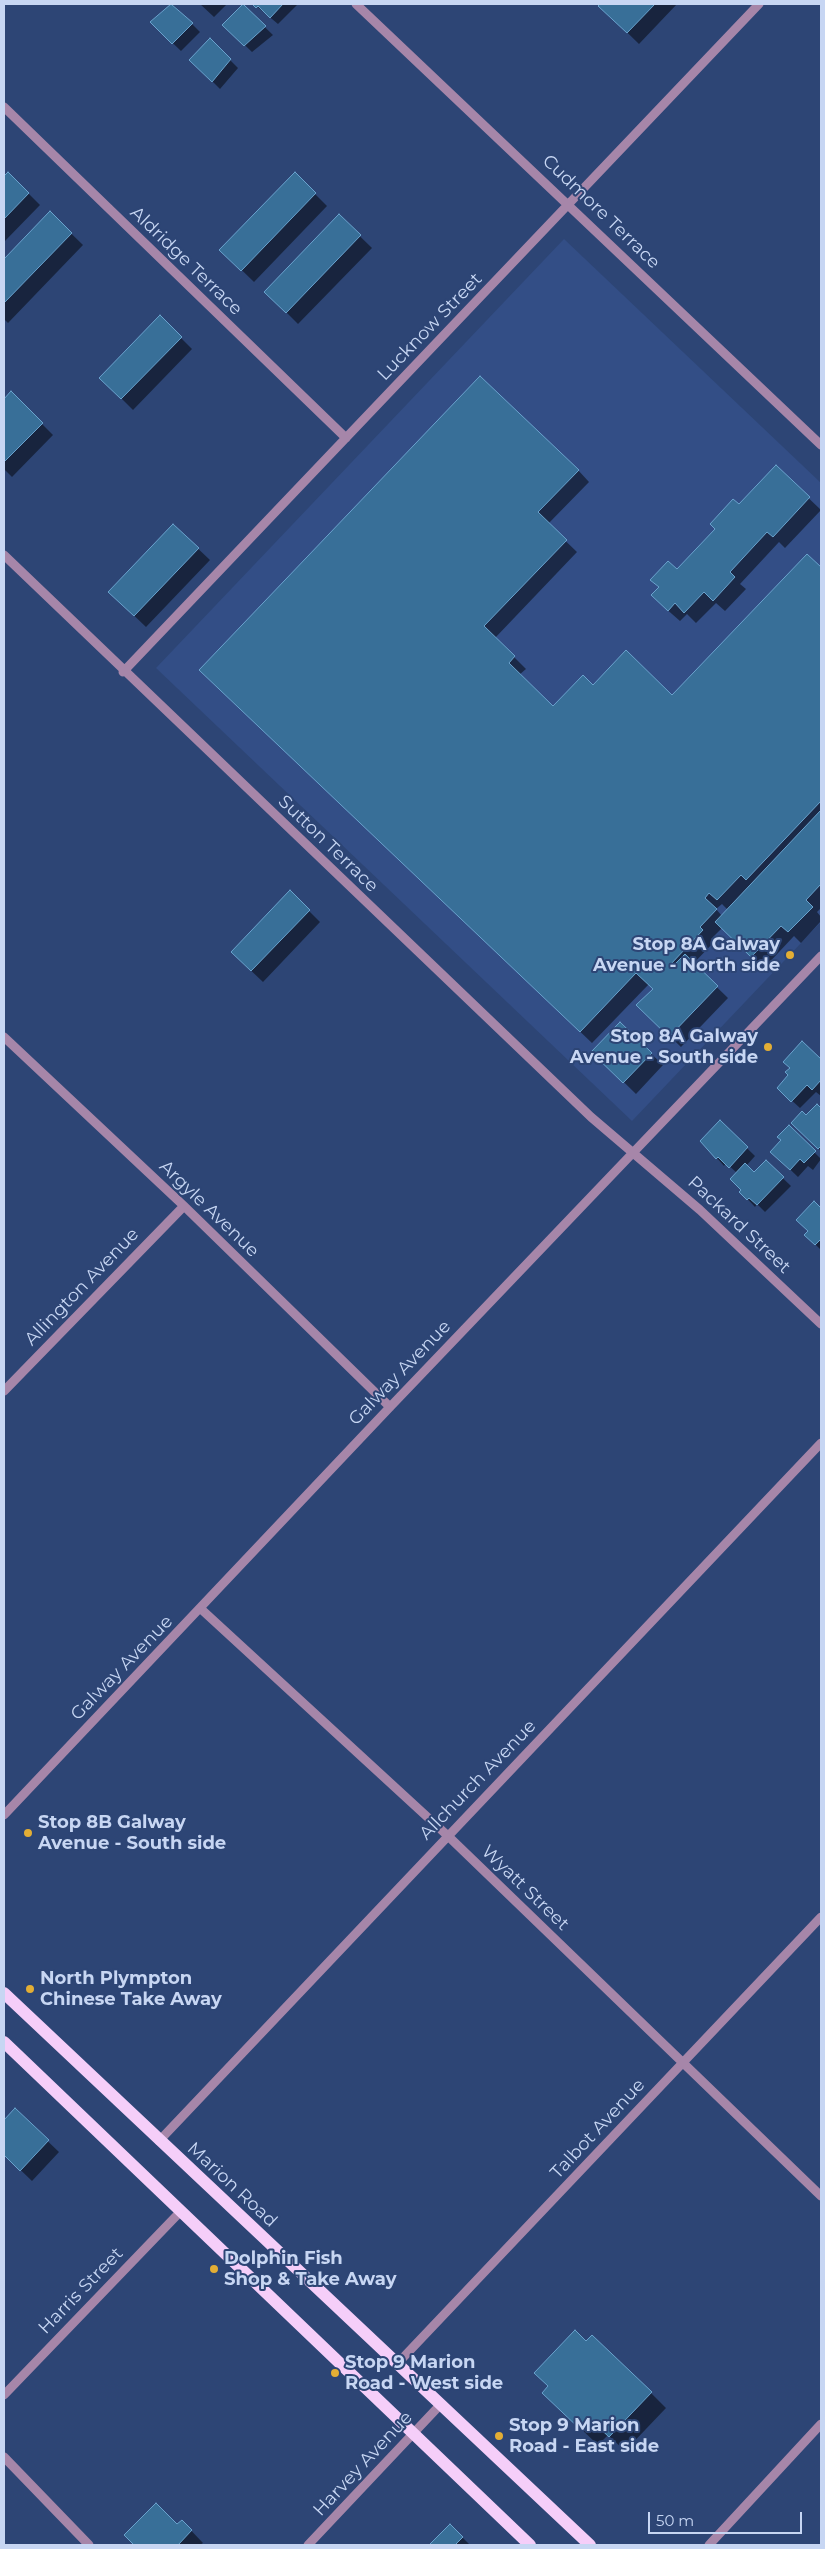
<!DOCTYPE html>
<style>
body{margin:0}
#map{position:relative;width:825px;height:2549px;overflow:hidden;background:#2d4575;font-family:Montserrat,sans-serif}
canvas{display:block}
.frame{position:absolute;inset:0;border:5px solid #c7d6f3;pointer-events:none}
.scale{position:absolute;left:648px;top:2512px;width:154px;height:22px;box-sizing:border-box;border:2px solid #c7d6f3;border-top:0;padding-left:6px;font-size:15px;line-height:18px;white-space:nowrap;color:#c7d6f3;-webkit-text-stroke:4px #2d4575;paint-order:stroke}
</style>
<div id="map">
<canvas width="825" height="2549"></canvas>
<div class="frame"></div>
<div class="scale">50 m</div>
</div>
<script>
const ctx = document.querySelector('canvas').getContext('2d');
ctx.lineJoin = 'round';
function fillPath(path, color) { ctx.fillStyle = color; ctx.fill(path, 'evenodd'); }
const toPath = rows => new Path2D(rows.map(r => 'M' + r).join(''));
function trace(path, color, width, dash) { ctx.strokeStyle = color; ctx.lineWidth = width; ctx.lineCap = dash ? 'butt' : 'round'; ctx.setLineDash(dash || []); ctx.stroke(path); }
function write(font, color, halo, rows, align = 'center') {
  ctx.font = font + ' Montserrat,sans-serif'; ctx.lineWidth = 4; ctx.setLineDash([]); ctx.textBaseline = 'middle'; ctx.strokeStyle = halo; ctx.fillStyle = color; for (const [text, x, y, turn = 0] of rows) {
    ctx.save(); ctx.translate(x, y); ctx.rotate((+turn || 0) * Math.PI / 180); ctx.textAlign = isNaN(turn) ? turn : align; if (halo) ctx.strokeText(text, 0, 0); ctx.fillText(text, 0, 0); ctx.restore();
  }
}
fillPath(toPath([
 [564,239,821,483,821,922,632,1121,156,668]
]), '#334e86');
fillPath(toPath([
 [172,4,200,32,181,51,151,22],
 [200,4,227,4,214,17],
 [254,4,296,4,297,5,278,24],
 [602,4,677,4,639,44,600,6],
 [243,6,273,35,252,52,224,25],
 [210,40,238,68,220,89,191,60],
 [8,173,40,205,4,242,4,177],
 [295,174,327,206,254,282,221,250],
 [50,213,83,245,8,323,4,319,4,261],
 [339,216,372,248,298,324,266,292],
 [160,317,192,349,133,410,101,378],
 [11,393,53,435,12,477,4,469,4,400],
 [776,467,821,510,785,548,779,542,740,584,746,589,725,611,716,603,696,623,687,614,680,621,664,607,677,570],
 [578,470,589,482,548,524,577,552,495,638,526,669,519,675,553,708,593,687,672,696,807,555,821,569,821,908,817,912,821,917,821,921,801,943,794,936,764,968,722,928,711,939,714,942,693,964,728,998,681,1047,650,1017,654,989,649,984,592,1043,213,681],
 [722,904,728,910,722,916,716,909],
 [173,525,210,560,146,627,121,603],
 [290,892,320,922,263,982,244,964],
 [620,1024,663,1065,636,1094,593,1052],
 [802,1043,821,1061,821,1096,816,1092,800,1108,778,1088,790,1075],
 [817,1106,821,1110,821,1151,793,1123,806,1117],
 [720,1122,755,1156,746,1166,754,1174,766,1162,791,1186,765,1212,757,1204,755,1207,741,1192,742,1190,737,1173,726,1163,724,1166,702,1141],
 [789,1127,821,1159,813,1170,808,1166,798,1177,772,1152,783,1140],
 [814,1203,821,1209,821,1250,806,1235,809,1231],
 [15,2110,59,2152,32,2181,4,2154,4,2122],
 [651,2393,666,2408,625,2451,608,2435,598,2445,559,2408],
 [182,2521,203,2543,200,2545,136,2545,126,2535,177,2526],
 [450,2525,470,2545,430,2545]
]), '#0007');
const building = toPath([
 [171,4,193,23,172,44,150,22,171,4],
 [243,4,266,26,244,46,222,25,243,4],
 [252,4,283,4,270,18,258,6,256,8,252,4],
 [600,4,655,4,627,33,598,6,600,4],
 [210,38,231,59,212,82,189,60,210,38],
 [8,172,29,193,4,219,4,176,8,172],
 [295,172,316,193,241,271,219,250,295,172],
 [50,211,72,233,4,303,4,259,50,211],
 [339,214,361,235,286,313,264,292,339,214],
 [160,315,182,337,121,399,99,378,160,315],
 [480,376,579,470,538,512,567,540,484,626,515,656,509,663,553,706,583,675,593,685,626,650,672,695,807,554,821,567,821,801,746,880,741,875,717,900,709,893,705,898,717,909,700,927,703,930,670,965,672,967,685,954,718,986,669,1037,636,1005,653,989,636,973,580,1032,199,670,480,376],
 [11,391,43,423,4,462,4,399,11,391],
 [776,465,810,497,773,537,767,532,730,572,735,577,713,601,704,592,684,613,675,603,668,611,651,595,659,587,650,580,668,561,677,569,715,529,710,524,733,499,739,504,776,465],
 [173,524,199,548,134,616,108,592,173,524],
 [821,810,821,884,806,900,813,907,788,932,781,926,751,957,715,922,821,810],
 [290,890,310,910,251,971,231,952,290,890],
 [620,1022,652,1053,623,1083,591,1052,620,1022],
 [802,1041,821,1059,821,1080,812,1090,807,1085,791,1102,777,1088,788,1075,785,1072,790,1068,783,1062,802,1041],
 [817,1104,821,1108,821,1146,818,1149,791,1123,802,1111,806,1115,817,1104],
 [720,1120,748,1147,729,1168,718,1157,716,1159,700,1141,720,1120],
 [789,1125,816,1151,804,1163,800,1159,790,1170,770,1152,781,1140,777,1137,789,1125],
 [766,1160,784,1177,757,1205,749,1198,747,1200,739,1192,741,1190,730,1179,745,1163,754,1172,766,1160],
 [814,1201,821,1208,821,1239,815,1245,804,1235,808,1231,796,1220,814,1201],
 [15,2108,49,2140,20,2171,4,2155,4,2120,15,2108],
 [575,2330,586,2341,592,2335,652,2392,609,2437,592,2421,582,2431,542,2393,548,2386,534,2373,575,2330],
 [156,2503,177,2524,182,2520,192,2530,178,2545,134,2545,124,2535,156,2503],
 [450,2524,463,2537,455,2545,429,2545,450,2524]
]);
fillPath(building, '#386f98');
trace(building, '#6aa2cd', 1);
trace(toPath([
 [356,4,821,445],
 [4,107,346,438],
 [4,555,591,1117,700,1210,821,1324],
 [123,672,759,4],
 [4,1037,184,1206,390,1407],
 [4,1391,184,1206],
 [201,1609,448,1836,821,2196],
 [4,1815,390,1407,821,956],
 [159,2141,821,1443],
 [398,2363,821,1917],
 [4,2395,181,2211],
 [4,2457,89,2545],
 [308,2545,441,2404],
 [709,2545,821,2424]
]), '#a686a9', 9);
trace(toPath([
 [4,1993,590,2545],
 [4,2042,530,2545]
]), '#f5cef9', 12);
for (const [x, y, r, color] of [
 [790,955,5,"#e3ae35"],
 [768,1047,5,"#e3ae35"],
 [28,1833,5,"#e3ae35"],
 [30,1989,5,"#e3ae35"],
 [214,2269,5,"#e3ae35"],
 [335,2373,5,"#e3ae35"],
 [499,2436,5,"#e3ae35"]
]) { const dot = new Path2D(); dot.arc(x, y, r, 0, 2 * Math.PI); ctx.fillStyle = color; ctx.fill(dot); trace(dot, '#2d4575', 2); }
write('18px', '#c7d6f3', '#2d4575', [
 ["Cudmore Terrace",601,212,44],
 ["Aldridge Terrace",186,261,44],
 ["Lucknow Street",430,327,-46],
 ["Sutton Terrace",328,844,44],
 ["Argyle Avenue",209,1209,44],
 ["Packard Street",739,1225,43],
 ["Allington Avenue",82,1287,-46],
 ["Galway Avenue",400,1373,-46],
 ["Galway Avenue",122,1668,-46],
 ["Allchurch Avenue",478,1780,-46],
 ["Wyatt Street",525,1888,44],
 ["Talbot Avenue",598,2129,-47],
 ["Marion Road",232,2185,43],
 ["Harris Street",81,2291,-46],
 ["Harvey Avenue",363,2464,-47]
]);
write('bold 18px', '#c7d6f3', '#2d4575', [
 ["Stop 8A Galway",780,945,"right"],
 ["Avenue - North side",780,966,"right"],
 ["Stop 8A Galway",758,1037,"right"],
 ["Avenue - South side",758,1058,"right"],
 ["Stop 8B Galway",38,1823],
 ["Avenue - South side",38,1844],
 ["North Plympton",40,1979],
 ["Chinese Take Away",40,2000],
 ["Dolphin Fish",224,2259],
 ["Shop & Take Away",224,2280],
 ["Stop 9 Marion",345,2363],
 ["Road - West side",345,2384],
 ["Stop 9 Marion",509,2426],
 ["Road - East side",509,2447]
], 'left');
</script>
